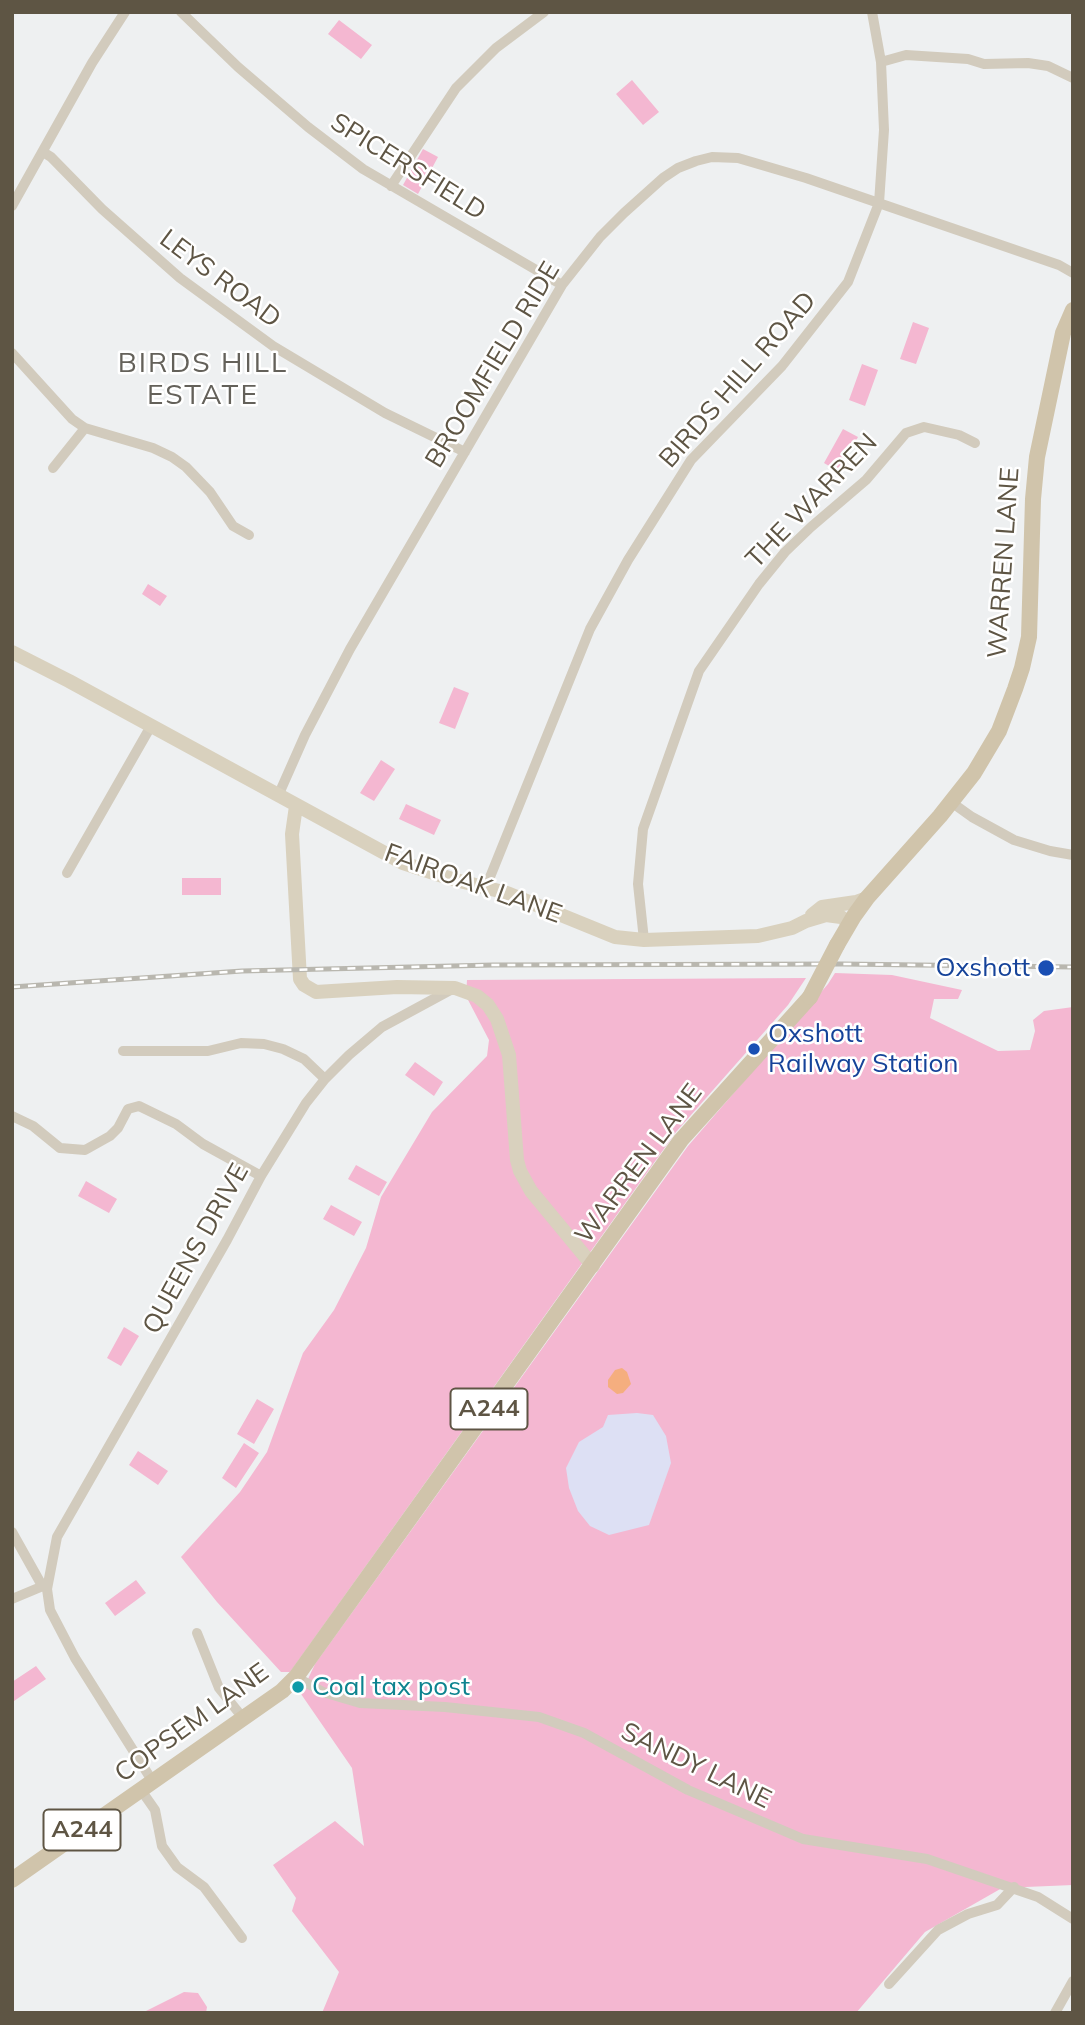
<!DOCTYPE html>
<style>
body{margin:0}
#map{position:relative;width:1085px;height:2025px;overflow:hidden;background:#eef0f1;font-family:Mulish,sans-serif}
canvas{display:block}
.frame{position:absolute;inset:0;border:14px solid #5e5544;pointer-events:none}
</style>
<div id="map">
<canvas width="1085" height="2025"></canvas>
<div class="frame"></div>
</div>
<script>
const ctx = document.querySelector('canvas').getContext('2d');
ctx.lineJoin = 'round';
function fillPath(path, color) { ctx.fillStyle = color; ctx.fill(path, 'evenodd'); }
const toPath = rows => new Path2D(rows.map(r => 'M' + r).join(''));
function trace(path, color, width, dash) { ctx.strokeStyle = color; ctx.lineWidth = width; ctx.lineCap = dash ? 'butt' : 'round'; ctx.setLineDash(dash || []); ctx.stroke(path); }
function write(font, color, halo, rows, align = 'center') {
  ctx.font = font + ' Mulish,sans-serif'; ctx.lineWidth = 5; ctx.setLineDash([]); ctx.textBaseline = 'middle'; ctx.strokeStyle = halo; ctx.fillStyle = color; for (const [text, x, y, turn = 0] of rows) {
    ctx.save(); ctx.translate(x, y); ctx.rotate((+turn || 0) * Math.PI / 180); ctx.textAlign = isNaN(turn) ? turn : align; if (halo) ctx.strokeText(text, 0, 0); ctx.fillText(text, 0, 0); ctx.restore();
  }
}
fillPath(toPath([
 [339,20,372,45,361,59,328,34],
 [632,80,659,112,643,125,616,94],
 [423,149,438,157,418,194,403,185],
 [913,322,929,328,916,364,900,359],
 [862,364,878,370,865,406,849,400],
 [843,429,858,437,839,472,824,463],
 [148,584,167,596,160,606,142,594],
 [454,687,469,693,455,729,439,723],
 [381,760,395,769,374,801,360,793],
 [406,804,441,820,434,835,399,819],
 [182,878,221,878,221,895,182,895],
 [835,973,892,975,962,990,958,999,934,999,930,1018,998,1051,1030,1050,1035,1031,1033,1020,1044,1011,1073,1007,1073,1885,1002,1888,925,1932,856,2013,322,2013,339,1972,292,1911,296,1898,273,1865,335,1821,364,1846,352,1768,301,1694,315,1664,688,1146,828,984],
 [806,978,788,1005,676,1132,290,1672,281,1672,217,1602,181,1557,240,1492,267,1452,303,1353,334,1310,366,1248,381,1197,432,1112,487,1056,489,1040,466,996,467,980],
 [415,1062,443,1082,434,1096,405,1075],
 [356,1165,387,1182,379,1196,348,1179],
 [86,1181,117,1199,109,1213,78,1196],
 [331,1205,362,1222,354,1236,323,1219],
 [124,1327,139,1336,121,1366,107,1358],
 [257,1399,274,1409,254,1444,237,1434],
 [244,1443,259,1453,236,1488,222,1478],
 [138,1451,168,1471,158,1485,129,1465],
 [136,1580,146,1593,115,1616,105,1603],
 [36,1666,46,1679,14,1701,12,1682],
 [184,1992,198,1993,207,2007,206,2013,142,2013]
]), '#f4b7d1');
fillPath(toPath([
 [637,1413,653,1415,666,1436,671,1463,649,1525,609,1535,590,1526,578,1511,569,1488,566,1468,579,1442,603,1427,608,1415]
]), '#dde0f4');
fillPath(toPath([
 [622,1368,627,1372,631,1384,623,1393,617,1394,608,1387,608,1380,615,1370]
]), '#f5ae7f');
trace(toPath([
 [181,12,238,67,308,127,363,169,562,285],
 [881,62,906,55,968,59,984,64,1028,63,1048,66,1073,78],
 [43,152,51,157,102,209,180,278,273,346,385,413,465,452],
 [391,186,456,88,496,48,544,12],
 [12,206,92,63,125,12],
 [12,353,72,419,85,428,153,448,172,457,186,467,210,492,233,526,249,535],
 [53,468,85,428],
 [278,796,305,735,350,649,562,285,600,237,624,213,663,178,678,168,696,161,712,157,738,158,806,178,1059,265,1073,273],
 [951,802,972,817,1014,840,1050,851,1073,855],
 [67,873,151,726],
 [486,887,590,629,628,560,691,460,782,366,848,282,879,203,884,130,881,62,872,12],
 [644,940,638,884,643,829,699,671,759,584,785,552,811,527,866,480,906,433,924,427,959,435,975,443],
 [123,1051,208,1051,241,1043,264,1044,283,1049,304,1059,325,1079],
 [12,1116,33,1126,60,1148,85,1150,110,1136,118,1128,128,1109,139,1106,176,1124,203,1144,261,1176],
 [12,1532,40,1582,47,1589],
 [12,1599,43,1586],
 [197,1633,219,1688,243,1718],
 [296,1677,323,1692,360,1703,445,1707,539,1717,584,1733,688,1790,803,1839,927,1859,1038,1897,1073,1919],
 [153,1782,75,1658,50,1610,47,1589,57,1537,227,1240,261,1176,306,1103,325,1079,349,1055,382,1027,454,988],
 [141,1790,155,1810,162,1846,177,1867,204,1887,242,1938],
 [889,1984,938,1930,968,1914,997,1905,1014,1887],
 [1055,2013,1073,1981]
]), '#d2cbbd', 10);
trace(toPath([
 [12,652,69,681,403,863,452,879,507,893,615,937,644,940,758,936,792,928,806,921,826,915,841,917,849,923],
 [296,806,292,834,300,979,304,985,316,992,397,987,455,988,477,996,488,1005,497,1019,509,1055,517,1160,520,1171,531,1191,593,1266],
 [812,915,822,907,856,902,867,898]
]), '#d9d1be', 14);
trace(toPath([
 [837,945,854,916,867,898,940,816,974,773,999,731,1015,689,1022,668,1029,637,1033,499,1037,457,1063,333,1073,310],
 [12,1880,282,1691,296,1677,681,1140,810,997]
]), '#d0c4ab', 16);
const rail = toPath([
 [12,987,242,971,493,965,842,964,1073,967]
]);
trace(rail, '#b9b7af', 5);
trace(rail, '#fff', 2.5, [8]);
trace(toPath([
 [810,997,837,945]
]), '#d0c4ab', 16);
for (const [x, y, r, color] of [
 [1046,968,9,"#1a4fb4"],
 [754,1049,7,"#1a4fb4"],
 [298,1687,7,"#0f9aa8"]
]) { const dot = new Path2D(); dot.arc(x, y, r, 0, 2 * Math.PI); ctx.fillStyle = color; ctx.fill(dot); trace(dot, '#fff', 2.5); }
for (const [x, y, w] of [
 [489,1409,77],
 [82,1830,77]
]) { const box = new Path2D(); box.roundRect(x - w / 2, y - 20.5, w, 41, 5); ctx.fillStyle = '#fff'; ctx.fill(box); trace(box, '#5e5544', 2); }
write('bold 24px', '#5e5544', null, [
 ["A244",489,1409],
 ["A244",82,1830]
]);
write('26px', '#5e5544', '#fff', [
 ["SPICERSFIELD",408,167,32],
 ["LEYS ROAD",220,279,37],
 ["BROOMFIELD RIDE",493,365,-59],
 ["BIRDS HILL ROAD",738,380,-49],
 ["THE WARREN",812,501,-46],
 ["WARREN LANE",1004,563,-86],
 ["FAIROAK LANE",473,884,20],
 ["WARREN LANE",639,1164,-53],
 ["QUEENS DRIVE",196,1249,-61],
 ["COPSEM LANE",192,1723,-36],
 ["SANDY LANE",696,1766,26]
]);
write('26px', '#164399', '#fff', [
 ["Oxshott",1030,968],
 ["Oxshott",768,1034,"left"],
 ["Railway Station",768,1064,"left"]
], 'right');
write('26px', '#0d838f', '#fff', [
 ["Coal tax post",312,1687]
], 'left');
ctx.letterSpacing = '2px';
write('28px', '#64615a', '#fff', [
 ["BIRDS HILL",203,364],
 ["ESTATE",203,396]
]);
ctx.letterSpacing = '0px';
</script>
